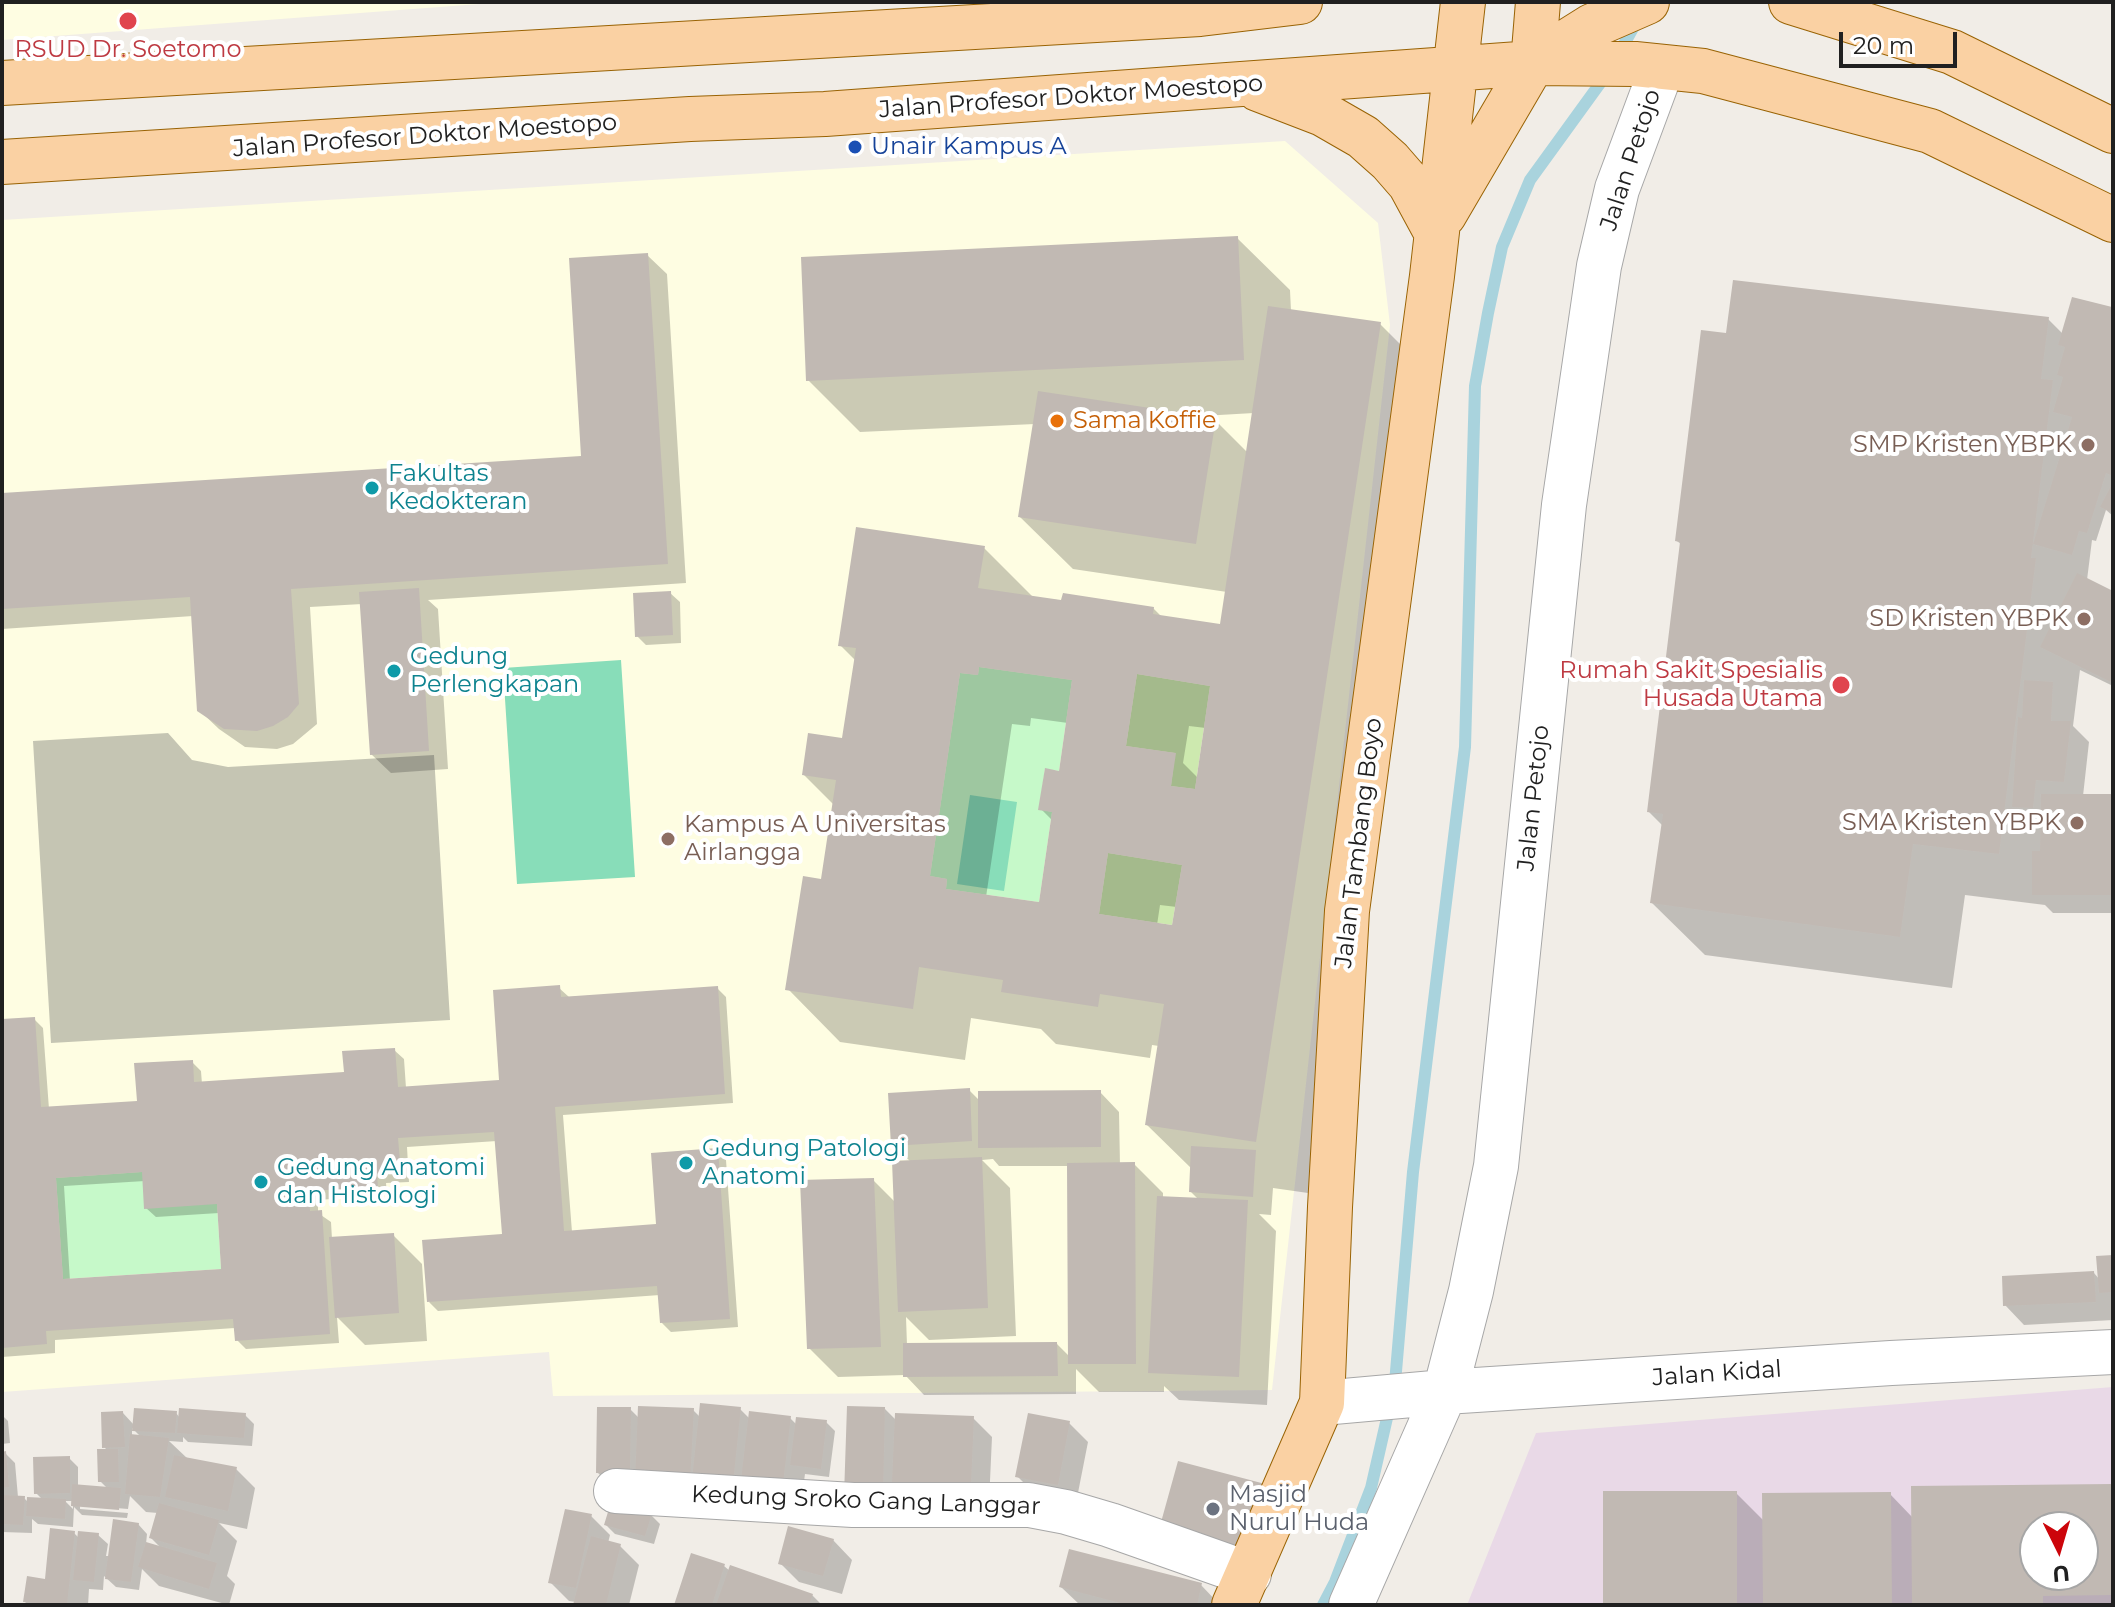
<!DOCTYPE html>
<style>
body{margin:0}
#map{position:relative;width:2115px;height:1607px;overflow:hidden;background:#f1ede7;font-family:Montserrat,sans-serif}
canvas{display:block}
.frame{position:absolute;inset:0;border:4px solid #202020;pointer-events:none}
.north{position:absolute;left:2019px;top:1511px;width:80px;height:80px;box-sizing:border-box;background:#fff;border:2px solid #a6a6a6;border-radius:50%;rotate:175deg;font-size:22px;font-weight:700;line-height:32px;text-align:center;color:#202020}
.north::after{content:'';display:block;margin:auto;width:28px;height:36px;background:#cc050b;clip-path:polygon(50% 0,100% 100%,50% 72%,0 100%)}
.scale{position:absolute;left:1839px;top:32px;width:118px;height:36px;box-sizing:border-box;border:4px solid #202020;border-top:0;padding-left:10px;font-size:24px;line-height:28px;white-space:nowrap;color:#202020;-webkit-text-stroke:6px #fff;paint-order:stroke}
</style>
<div id="map">
<canvas width="2115" height="1607"></canvas>
<div class="frame"></div>
<div class="north">U</div>
<div class="scale">20 m</div>
</div>
<script>
const ctx = document.querySelector('canvas').getContext('2d');
ctx.lineJoin = 'round';
function fillPath(path, color) { ctx.fillStyle = color; ctx.fill(path, 'evenodd'); }
const toPath = rows => new Path2D(rows.map(r => 'M' + r).join(''));
function trace(path, color, width, dash) { ctx.strokeStyle = color; ctx.lineWidth = width; ctx.lineCap = dash ? 'butt' : 'round'; ctx.setLineDash(dash || []); ctx.stroke(path); }
function write(font, color, halo, rows, align = 'center') {
  ctx.font = font + ' Montserrat,sans-serif'; ctx.lineWidth = 8; ctx.setLineDash([]); ctx.textBaseline = 'middle'; ctx.strokeStyle = halo; ctx.fillStyle = color; for (const [text, x, y, turn = 0] of rows) {
    ctx.save(); ctx.translate(x, y); ctx.rotate((+turn || 0) * Math.PI / 180); ctx.textAlign = isNaN(turn) ? turn : align; if (halo) ctx.strokeText(text, 0, 0); ctx.fillText(text, 0, 0); ctx.restore();
  }
}
fillPath(toPath([
 [2113,1387,2113,1605,1467,1605,1536,1433],
 [2035,1527,2083,1527,2083,1575,2035,1575]
]), '#e9d9e7');
fillPath(toPath([
 [2,2,506,2,2,40],
 [1285,141,1378,223,1390,325,1272,1390,553,1396,549,1352,2,1392,2,220]
]), '#fefde2');
fillPath(toPath([
 [168,733,192,760,228,767,434,755,450,1020,51,1043,33,741]
]), '#c5c5b3');
fillPath(toPath([
 [1137,674,1210,686,1195,789,1171,786,1175,753,1126,746],
 [1108,853,1182,865,1172,925,1099,914]
]), '#cde9af');
fillPath(toPath([
 [979,667,1072,680,1059,771,1045,769,1039,809,1052,812,1039,902,946,889,947,879,930,876,960,673,978,675],
 [142,1172,217,1204,221,1269,63,1279,56,1178]
]), '#c6f9c9');
fillPath(toPath([
 [621,660,635,877,517,884,503,668],
 [970,795,1017,802,1004,891,957,884]
]), '#88ddb9');
fillPath(toPath([
 [1237,238,1290,290,1291,311,1380,324,1432,376,1308,1193,1273,1188,1271,1215,1259,1214,1276,1231,1267,1405,1179,1400,1164,1386,1164,1392,1099,1392,1076,1369,1076,1394,924,1395,905,1375,838,1377,809,1348,873,1180,896,1203,911,1162,893,1145,969,1090,980,1101,1100,1092,1119,1112,1120,1165,1134,1164,1163,1193,1163,1198,1199,1200,1191,1192,1192,1169,1147,1125,1159,1046,1152,1045,1150,1058,1056,1044,1041,1029,971,1018,965,1060,840,1042,788,989,823,882,834,805,804,775,844,740,856,661,840,645,984,548,1034,598,1153,608,1162,617,1222,626,1227,592,1073,569,1020,517,1035,424,860,432,808,380],
 [1254,413,1248,453,1215,420,1202,416],
 [1031,718,1068,723,1060,773,1041,809,1053,821,1040,905,986,897,1012,724,1030,726],
 [1189,726,1206,728,1199,779,1183,763],
 [1160,905,1177,907,1174,927,1157,925],
 [993,1159,999,1166,1069,1166,1070,1357,1057,1344,907,1345,906,1317,929,1340,1016,1336,1010,1188,982,1160],
 [647,255,667,274,686,583,428,600,438,609,448,769,391,773,371,754,362,604,310,607,317,724,293,744,277,749,245,747,219,729,199,710,193,616,2,629,2,495,583,458],
 [2113,311,2113,516,2106,510,2096,541,2092,540,2087,580,2113,593,2113,686,2080,670,2073,726,2089,742,2083,796,2113,796,2113,913,2053,913,2045,905,1965,895,1952,988,1705,955,1652,903,1663,826,1649,812,1682,545,1677,541,1728,336,2048,319,2063,334],
 [670,593,680,602,681,643,646,645,637,636],
 [559,988,569,997,717,988,726,997,733,1103,563,1115,572,1232,659,1226,717,1150,726,1160,738,1327,671,1332,662,1323,660,1295,438,1311,429,1302,504,1236,497,1141,407,1147,409,1182,386,1183,387,1195,318,1200,318,1213,331,1222,332,1239,393,1235,422,1264,427,1341,365,1345,337,1317,339,1343,246,1349,237,1340,235,1328,55,1340,55,1353,2,1357,2,1021,34,1019,43,1028,49,1109,139,1102,192,1062,201,1071,202,1084,346,1074,394,1050,404,1059,406,1088,501,1082],
 [145,1181,146,1208,156,1217,219,1213,223,1270,70,1281,64,1186],
 [2113,1257,2113,1320,2024,1325,2005,1305,2094,1273,2100,1280],
 [630,1409,640,1419,693,1410,701,1418,740,1409,750,1419,790,1418,797,1425,826,1422,835,1431,829,1477,805,1474,800,1511,617,1492,598,1473],
 [885,1409,897,1421,973,1418,992,1437,989,1503,865,1514],
 [123,1413,134,1425,176,1413,180,1418,245,1415,254,1424,252,1446,188,1442,183,1437,183,1442,169,1441,188,1459,236,1469,255,1488,247,1529,219,1523,237,1541,227,1576,235,1584,229,1605,159,1586,142,1569,139,1590,116,1587,104,1576,103,1590,89,1589,88,1605,28,1605,25,1602,47,1581,74,1533,79,1538,98,1535,108,1544,106,1556,110,1556,138,1524,147,1534,146,1544,162,1549,151,1538,158,1513,146,1512,130,1496,128,1509,80,1505,80,1509,128,1513,127,1518,82,1515,74,1507,73,1527,38,1524,32,1519,32,1533,2,1532,2,1454,6,1454,15,1463,18,1497,24,1498,29,1503,43,1500,36,1493,69,1458,78,1467,78,1487,108,1489,100,1481,108,1451,104,1447],
 [132,1428,141,1437,132,1436],
 [65,1501,73,1501,73,1509],
 [2,1415,8,1421,10,1443,2,1444],
 [1069,1423,1088,1442,1076,1503,1036,1495,1017,1476],
 [2113,1486,2113,1605,1605,1605,1736,1493,1764,1521,1890,1494,1913,1518],
 [2035,1527,2083,1527,2083,1575,2035,1575],
 [651,1515,660,1524,654,1544,615,1534,606,1525],
 [591,1516,610,1535,608,1543,620,1546,639,1565,629,1605,575,1605,576,1602,569,1601,550,1582],
 [833,1540,852,1560,842,1594,799,1582,780,1563],
 [724,1566,730,1571,812,1595,822,1605,676,1605],
 [1201,1585,1220,1605,1080,1605,1061,1587]
]), '#0003');
trace(toPath([
 [1618,55,1638,19],
 [1323,1605,1335,1582,1371,1488,1395,1383,1413,1172,1465,747,1475,386,1488,313,1502,247,1530,180,1609,71]
]), '#a9d3dd', 12);
fillPath(toPath([
 [1238,236,1244,360,806,381,801,257],
 [648,253,668,564,291,589,299,704,288,717,273,726,257,731,224,729,197,711,190,597,2,609,2,493,581,456,569,258],
 [1733,280,2049,317,2041,379,2053,380,2031,558,2036,558,1999,854,1913,844,1900,937,1650,903,1663,814,1647,812,1680,542,1675,541,1701,330,1726,333],
 [2072,297,2112,307,2113,310,2113,476,2106,473,2087,533,2079,531,2072,555,2033,544,2072,417,2053,412,2063,377,2057,375,2065,347,2058,345],
 [1268,306,1381,322,1256,1142,1145,1125,1164,1004,1100,994,1098,1007,1001,992,1003,980,919,967,913,1009,785,990,803,876,821,879,836,780,802,775,808,733,842,738,856,648,838,646,856,527,985,546,978,588,1061,600,1063,593,1154,607,1153,614,1220,624],
 [979,667,1072,680,1059,771,1045,768,1038,810,1052,812,1039,902,946,889,947,879,930,876,960,673,978,675],
 [1137,674,1210,686,1195,789,1171,786,1176,753,1126,746],
 [1108,853,1182,865,1172,925,1099,914],
 [1038,391,1216,418,1196,544,1018,517],
 [2113,482,2113,513,2100,507],
 [2077,573,2113,591,2113,683,2040,647],
 [419,588,429,751,370,755,359,592],
 [671,591,673,635,635,637,633,593],
 [2024,680,2053,682,2051,721,2071,721,2064,782,2036,780,2033,808,2012,807,2018,717,2022,718],
 [2041,794,2113,794,2113,895,2032,895,2032,851,2040,851],
 [560,985,561,997,718,986,725,1094,555,1107,564,1231,656,1224,651,1153,718,1148,730,1319,660,1323,657,1286,427,1302,422,1240,502,1234,494,1132,398,1138,401,1173,377,1175,378,1187,309,1191,310,1211,322,1210,330,1334,235,1341,233,1319,46,1331,47,1344,2,1348,2,1019,35,1017,41,1107,137,1101,134,1063,193,1060,194,1082,344,1072,342,1051,395,1048,398,1087,499,1080,493,990],
 [142,1172,144,1209,217,1204,221,1269,63,1279,56,1178],
 [970,1088,972,1141,891,1146,888,1093],
 [1101,1090,1101,1147,978,1148,978,1091],
 [1191,1146,1256,1150,1253,1197,1189,1192],
 [982,1157,988,1308,898,1312,892,1161],
 [1135,1162,1136,1364,1068,1364,1067,1163],
 [874,1178,881,1347,807,1349,800,1180],
 [1157,1196,1248,1200,1239,1377,1148,1373],
 [394,1233,399,1313,335,1318,329,1237],
 [2113,1255,2113,1292,2099,1293,2096,1256],
 [2094,1271,2096,1302,2003,1306,2002,1276],
 [1057,1342,1058,1376,903,1377,903,1343],
 [700,1403,741,1407,733,1484,692,1479],
 [638,1406,694,1408,690,1483,635,1480],
 [847,1406,885,1407,883,1497,844,1496],
 [597,1407,631,1407,630,1474,596,1473],
 [134,1408,177,1411,175,1433,132,1431],
 [179,1408,246,1413,244,1438,177,1433],
 [123,1411,125,1447,102,1448,101,1412],
 [749,1411,791,1416,782,1493,740,1488],
 [895,1413,974,1416,971,1485,892,1482],
 [1028,1413,1070,1421,1058,1485,1015,1477],
 [796,1417,827,1420,821,1469,790,1465],
 [130,1434,169,1438,160,1497,125,1494],
 [97,1449,118,1449,119,1482,98,1482],
 [6,1451,9,1487,2,1488,2,1452],
 [174,1455,237,1467,228,1511,165,1497],
 [70,1456,70,1493,34,1494,33,1457],
 [1178,1461,1269,1485,1249,1557,1158,1533],
 [72,1484,121,1488,119,1510,71,1506],
 [2113,1484,2113,1595,2043,1596,2043,1605,1912,1605,1911,1486],
 [2035,1527,2083,1527,2083,1575,2035,1575],
 [1603,1491,1737,1491,1737,1605,1603,1605],
 [1891,1492,1892,1605,1763,1605,1762,1493],
 [2,1495,25,1496,23,1525,2,1524],
 [27,1497,66,1499,65,1519,26,1516],
 [611,1502,652,1513,645,1536,604,1525],
 [159,1503,219,1520,209,1555,149,1538],
 [565,1509,592,1514,576,1588,548,1583],
 [113,1519,139,1523,131,1582,105,1579],
 [788,1526,834,1539,823,1576,778,1564],
 [50,1528,75,1531,67,1605,23,1602,27,1576,45,1579],
 [78,1531,99,1533,94,1582,73,1580],
 [591,1536,621,1544,606,1605,573,1605],
 [146,1542,217,1563,209,1589,138,1567],
 [1069,1549,1202,1583,1197,1605,1128,1605,1059,1587],
 [691,1553,725,1564,712,1605,674,1605],
 [730,1565,813,1594,809,1605,716,1605]
]), '#c1b9b3');
const minor = toPath([
 [1322,1403,1445,1392,1891,1363,2113,1352],
 [616,1491,853,1505,1029,1505,1066,1512,1110,1525,1249,1574],
 [1351,1605,1445,1392,1471,1291,1496,1166,1564,505,1599,266,1617,189,1662,68]
]);
const major = toPath([
 [1791,2,1952,52,2113,131],
 [1533,63,1538,2],
 [2,83,1200,14,1300,2],
 [1258,89,1323,114,1363,137,1390,161,1410,184,1436,232],
 [2,162,690,119,825,114,1533,63,1635,64,1703,71,1930,131,2113,220],
 [1444,215,1533,63,1592,26,1647,2],
 [1234,1605,1322,1403,1330,1207,1347,911,1432,276,1463,2]
]);
trace(minor, '#a7a7a7', 46);
trace(major, '#996304', 46);
trace(minor, '#fff', 44);
trace(major, '#fad1a3', 44);
for (const [x, y, r, color] of [
 [128,21,10,"#e0444e"],
 [855,147,8,"#1a4fb4"],
 [1057,421,8,"#e8710a"],
 [2088,445,8,"#8d6e63"],
 [372,488,8,"#0f9aa8"],
 [2084,619,8,"#8d6e63"],
 [394,671,8,"#0f9aa8"],
 [1841,685,10,"#e0444e"],
 [2077,823,8,"#8d6e63"],
 [668,839,8,"#8d6e63"],
 [686,1163,8,"#0f9aa8"],
 [261,1182,8,"#0f9aa8"],
 [1213,1509,8,"#6b7280"]
]) { const dot = new Path2D(); dot.arc(x, y, r, 0, 2 * Math.PI); ctx.fillStyle = color; ctx.fill(dot); trace(dot, '#fff', 3); }
write('24px', '#be3a42', '#fff', [
 ["RSUD Dr. Soetomo",128,50],
 ["Rumah Sakit Spesialis",1823,671,"right"],
 ["Husada Utama",1823,699,"right"]
]);
write('24px', '#202020', '#fff', [
 ["Jalan Profesor Doktor Moestopo",1071,97,-4],
 ["Jalan Profesor Doktor Moestopo",425,136,-4],
 ["Jalan Petojo",1631,160,-72],
 ["Jalan Petojo",1534,798,-84],
 ["Jalan Tambang Boyo",1359,843,-83],
 ["Jalan Kidal",1717,1374,-4],
 ["Kedung Sroko Gang Langgar",866,1501,2]
]);
write('24px', '#164399', '#fff', [
 ["Unair Kampus A",871,147]
], 'left');
write('24px', '#c56008', '#fff', [
 ["Sama Koffie",1073,421]
], 'left');
write('24px', '#785e54', '#fff', [
 ["SMP Kristen YBPK",2072,445],
 ["SD Kristen YBPK",2068,619],
 ["SMA Kristen YBPK",2061,823],
 ["Kampus A Universitas",684,825,"left"],
 ["Airlangga",684,853,"left"]
], 'right');
write('24px', '#0d838f', '#fff', [
 ["Fakultas",388,474],
 ["Kedokteran",388,502],
 ["Gedung",410,657],
 ["Perlengkapan",410,685],
 ["Gedung Patologi",702,1149],
 ["Anatomi",702,1177],
 ["Gedung Anatomi",277,1168],
 ["dan Histologi",277,1196]
], 'left');
write('24px', '#5b616d', '#fff', [
 ["Masjid",1229,1495],
 ["Nurul Huda",1229,1523]
], 'left');
</script>
